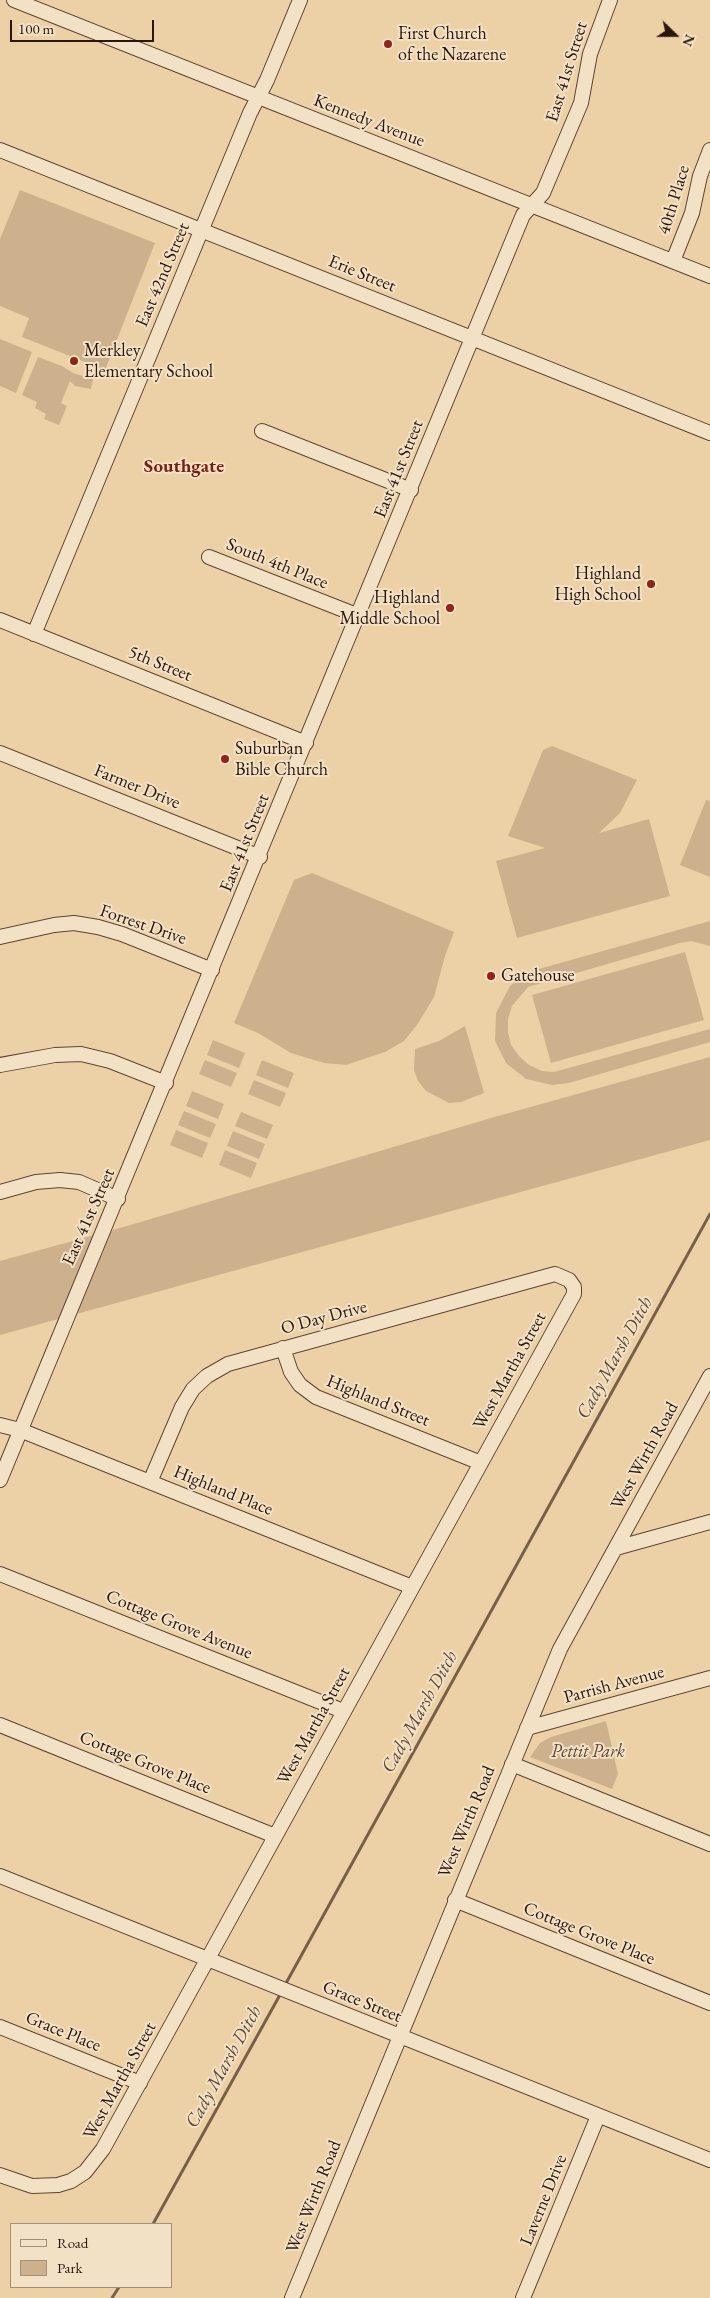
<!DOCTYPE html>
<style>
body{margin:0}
#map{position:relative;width:710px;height:2298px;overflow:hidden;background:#edd1a6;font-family:"EB Garamond",serif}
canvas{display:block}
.legend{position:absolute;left:10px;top:2223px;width:162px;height:65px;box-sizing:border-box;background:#f3e1c5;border:1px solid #a3907c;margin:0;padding:6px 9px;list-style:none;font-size:15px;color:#2a160e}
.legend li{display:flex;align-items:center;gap:10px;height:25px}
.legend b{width:25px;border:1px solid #a3907c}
.north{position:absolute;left:650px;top:10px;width:50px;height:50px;-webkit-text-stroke:4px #f3e1c5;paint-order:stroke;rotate:112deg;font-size:14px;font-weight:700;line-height:20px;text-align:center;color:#2a160e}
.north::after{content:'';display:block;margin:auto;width:18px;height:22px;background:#2a160e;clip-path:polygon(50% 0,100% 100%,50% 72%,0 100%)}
.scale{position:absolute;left:10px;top:20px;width:144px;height:22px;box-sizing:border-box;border:2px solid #2a160e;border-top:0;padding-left:6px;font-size:15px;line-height:18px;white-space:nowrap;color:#2a160e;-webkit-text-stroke:4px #f3e1c5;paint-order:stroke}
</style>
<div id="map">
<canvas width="710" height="2298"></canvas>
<ul class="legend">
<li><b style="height:6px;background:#f3e1c5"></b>Road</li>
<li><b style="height:14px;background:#ccb18c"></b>Park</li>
</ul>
<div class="north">N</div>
<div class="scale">100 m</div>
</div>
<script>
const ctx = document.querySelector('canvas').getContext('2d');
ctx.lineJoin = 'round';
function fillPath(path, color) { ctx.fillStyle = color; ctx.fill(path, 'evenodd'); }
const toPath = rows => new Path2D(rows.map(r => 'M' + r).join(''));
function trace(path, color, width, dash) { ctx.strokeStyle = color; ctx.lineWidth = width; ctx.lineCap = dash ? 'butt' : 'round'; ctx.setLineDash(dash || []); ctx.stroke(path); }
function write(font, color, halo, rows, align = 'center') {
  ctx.font = font + ' "EB Garamond",serif'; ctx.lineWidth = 4; ctx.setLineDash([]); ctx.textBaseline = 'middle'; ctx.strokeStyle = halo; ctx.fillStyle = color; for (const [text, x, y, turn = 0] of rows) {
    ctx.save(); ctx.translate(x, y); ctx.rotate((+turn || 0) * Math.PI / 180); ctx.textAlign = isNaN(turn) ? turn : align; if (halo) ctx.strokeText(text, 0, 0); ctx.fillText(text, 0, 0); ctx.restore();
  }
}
fillPath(toPath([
 [20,190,155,243,105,370,22,337,29,318,0,306,0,239],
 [0,339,32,352,16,393,0,386],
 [38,357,62,366,73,373,93,379,91,389,75,386,70,381,61,403,67,406,59,425,44,419,46,414,35,408,37,402,22,395],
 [552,746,637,780,620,813,599,833,649,819,670,896,517,938,496,861,545,848,508,836,543,750],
 [706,800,710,801,710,877,680,865],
 [312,873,454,932,445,956,434,997,417,1025,404,1041,385,1052,346,1065,324,1063,291,1053,258,1033,234,1023,294,880],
 [710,921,710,946,691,941,680,943,528,987,512,1006,508,1019,508,1032,511,1045,519,1056,529,1065,542,1071,554,1072,710,1029,710,1042,569,1083,552,1085,526,1079,506,1063,495,1041,496,1013,510,986,521,977,535,970],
 [685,952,704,1020,551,1063,532,995],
 [465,1026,484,1093,461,1102,449,1103,426,1091,418,1081,414,1070,415,1049,439,1041],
 [213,1040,245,1053,239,1068,207,1055],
 [710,1057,710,1140,0,1335,0,1261,127,1226,491,1118],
 [205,1060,237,1073,231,1087,199,1074],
 [262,1060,294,1073,288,1088,256,1075],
 [254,1080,286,1093,280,1107,248,1094],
 [192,1091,224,1104,218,1119,186,1106],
 [184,1111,216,1124,210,1138,178,1125],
 [241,1112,273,1125,267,1139,235,1126],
 [176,1130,208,1143,202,1158,170,1145],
 [233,1131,265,1144,259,1159,227,1146],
 [225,1150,257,1163,251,1178,219,1165],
 [606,1721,618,1774,612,1789,530,1757,540,1743,551,1737]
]), '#ccb18c');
trace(toPath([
 [285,1985,710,1214],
 [153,2224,281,1993],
 [112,2298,119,2287]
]), '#77604a', 3);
const minor = toPath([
 [14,0,710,276],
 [0,150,710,433],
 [673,261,692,213,700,176,710,150],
 [262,431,411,490],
 [209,557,359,616],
 [0,620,306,743],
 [34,634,250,113,267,80,300,0],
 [0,753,260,857],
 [0,937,54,925,74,923,98,927,122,934,212,970],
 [0,1065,55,1055,81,1054,110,1061,166,1083],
 [0,1192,36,1182,60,1180,79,1182,118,1199],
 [283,1348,291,1372,300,1385,316,1397,481,1463],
 [0,1425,20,1430,412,1587],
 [0,1480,523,215,543,193,581,103,590,54,610,0],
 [616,1548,710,1522],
 [0,1574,343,1711],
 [0,1725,275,1836],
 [527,1728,710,1678],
 [512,1764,710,1844],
 [0,1876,710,2160],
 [455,1900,710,2003],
 [0,2027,140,2083],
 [0,2175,32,2186,58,2185,71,2181,85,2172,103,2149,574,1294,574,1287,569,1280,555,1274,228,1364,207,1376,193,1389,182,1407,150,1482],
 [292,2298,560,1649,710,1376],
 [523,2298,598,2116]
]);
trace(minor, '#5b4534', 16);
trace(minor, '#f3e1c5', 14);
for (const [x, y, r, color] of [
 [388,44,5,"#8f2418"],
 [74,361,5,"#8f2418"],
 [651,584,5,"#8f2418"],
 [450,608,5,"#8f2418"],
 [225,759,5,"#8f2418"],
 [491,976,5,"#8f2418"]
]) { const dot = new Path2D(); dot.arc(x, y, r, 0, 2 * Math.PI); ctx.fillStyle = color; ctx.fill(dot); trace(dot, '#f3e1c5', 2); }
write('18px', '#2a160e', '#f3e1c5', [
 ["First Church",398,34],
 ["of the Nazarene",398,55],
 ["Merkley",84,351],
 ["Elementary School",84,372],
 ["Highland",641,574,"right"],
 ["High School",641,595,"right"],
 ["Highland",440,598,"right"],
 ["Middle School",440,619,"right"],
 ["Suburban",235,749],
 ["Bible Church",235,770],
 ["Gatehouse",501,976]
], 'left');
write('18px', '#2a160e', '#f3e1c5', [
 ["East 41st Street",567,72,-73],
 ["Kennedy Avenue",369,121,21],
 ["40th Place",674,200,-73],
 ["Erie Street",362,274,22],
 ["East 42nd Street",163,275,-67],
 ["East 41st Street",399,469,-68],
 ["South 4th Place",277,564,22],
 ["5th Street",160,664,22],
 ["Farmer Drive",137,787,22],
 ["East 41st Street",245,843,-68],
 ["Forrest Drive",143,925,19],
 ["East 41st Street",89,1217,-66],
 ["O Day Drive",324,1318,-15],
 ["West Martha Street",510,1371,-61],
 ["Highland Street",378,1401,22],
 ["West Wirth Road",645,1456,-61],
 ["Highland Place",223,1491,22],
 ["Cottage Grove Avenue",179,1625,22],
 ["Parrish Avenue",614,1685,-15],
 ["West Martha Street",314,1726,-61],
 ["Cottage Grove Place",145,1763,22],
 ["West Wirth Road",467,1822,-67],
 ["Cottage Grove Place",589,1934,22],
 ["Grace Street",362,2002,22],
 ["Grace Place",63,2032,22],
 ["West Martha Street",120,2081,-61],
 ["West Wirth Road",314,2197,-68],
 ["Laverne Drive",544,2200,-68]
]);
write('italic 18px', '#5b4434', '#f3e1c5', [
 ["Pettit Park",588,1752]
]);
write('bold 19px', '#7a1f14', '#f3e1c5', [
 ["Southgate",184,467]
]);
write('italic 19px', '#5e4736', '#f3e1c5', [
 ["Cady Marsh Ditch",615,1358,-61],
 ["Cady Marsh Ditch",420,1712,-61],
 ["Cady Marsh Ditch",224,2067,-61]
]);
</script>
